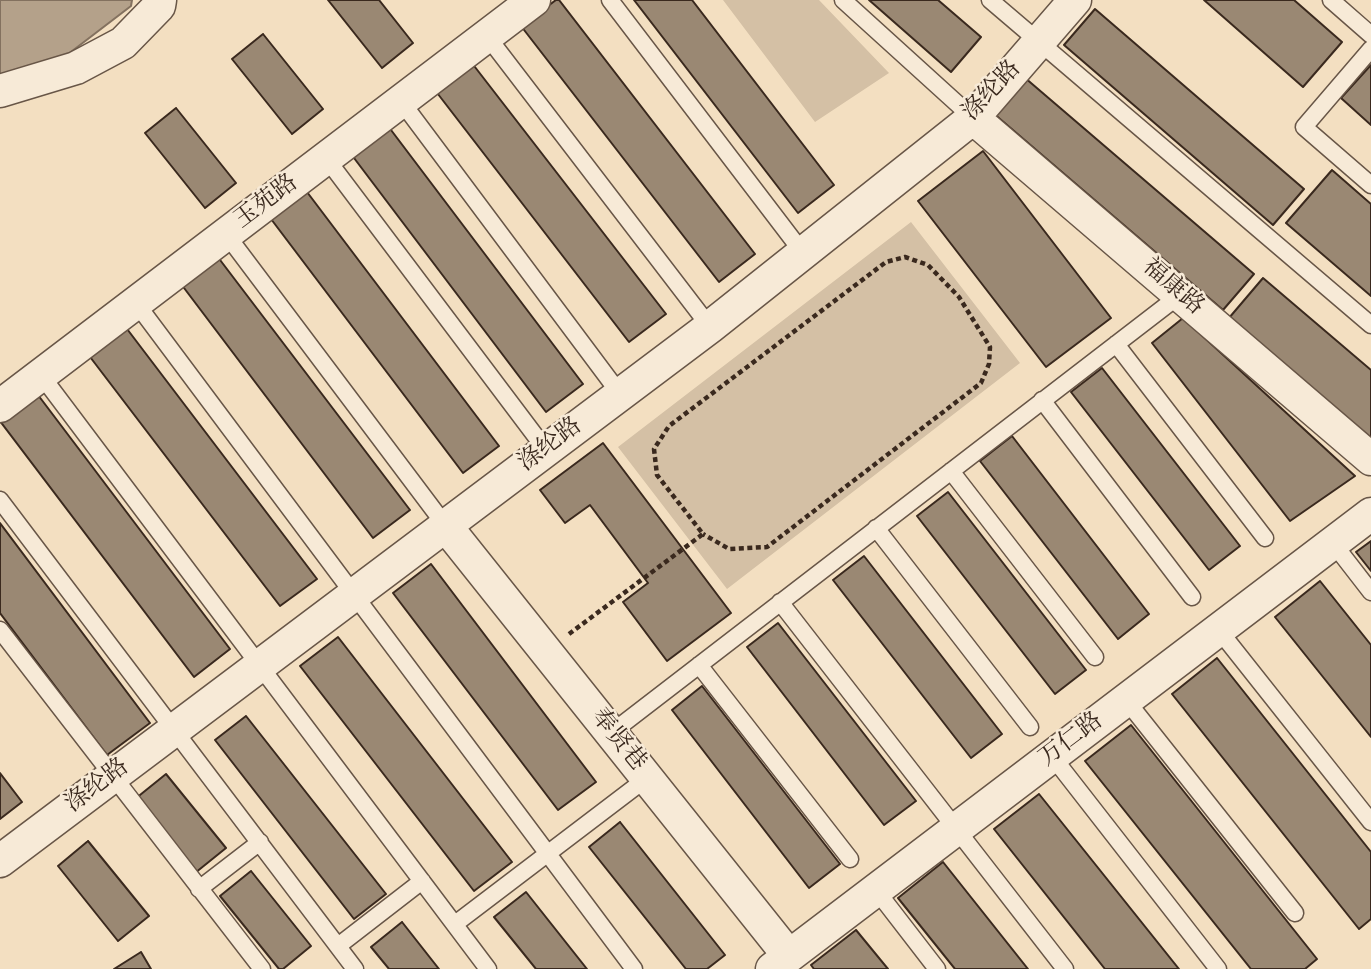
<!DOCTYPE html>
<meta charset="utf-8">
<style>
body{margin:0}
canvas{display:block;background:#f3dfc1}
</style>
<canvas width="1371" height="969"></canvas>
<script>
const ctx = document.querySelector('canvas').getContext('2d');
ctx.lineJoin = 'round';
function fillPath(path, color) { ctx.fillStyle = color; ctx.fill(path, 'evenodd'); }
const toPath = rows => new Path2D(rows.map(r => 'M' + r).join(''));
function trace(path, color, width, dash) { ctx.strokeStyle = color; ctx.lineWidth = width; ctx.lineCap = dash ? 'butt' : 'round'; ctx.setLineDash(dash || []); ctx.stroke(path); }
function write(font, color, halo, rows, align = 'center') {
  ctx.font = font + ' Vollkorn,"Noto Serif SC",serif'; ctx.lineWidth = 5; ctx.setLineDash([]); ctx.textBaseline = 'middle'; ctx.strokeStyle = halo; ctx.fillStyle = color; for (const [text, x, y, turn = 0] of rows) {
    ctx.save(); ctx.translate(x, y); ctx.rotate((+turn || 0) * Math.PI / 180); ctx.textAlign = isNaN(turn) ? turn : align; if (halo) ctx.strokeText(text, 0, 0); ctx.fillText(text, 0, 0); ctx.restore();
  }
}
fillPath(toPath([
 [723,0,819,0,889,73,815,122],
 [911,222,1020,363,727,589,618,447]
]), '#d4c0a5');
const water = toPath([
 [0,0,132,0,131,6,63,58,0,77,0,0]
]);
fillPath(water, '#b4a18a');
trace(water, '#83715f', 2);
const building = toPath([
 [328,0,379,0,413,43,382,68,328,0],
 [556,0,559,0,755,254,719,282,521,26,556,0],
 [634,0,692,0,834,185,798,213,634,0],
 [869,0,938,0,981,37,951,72,869,0],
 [1204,0,1294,0,1342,42,1303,87,1204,0],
 [1095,9,1304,189,1273,225,1064,45,1095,9],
 [263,34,323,109,292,134,232,59,263,34],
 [468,58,666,314,629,342,431,85,468,58],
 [1371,65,1371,125,1341,98,1371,65],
 [1024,77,1254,274,1223,310,993,113,1024,77],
 [176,108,236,183,205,208,145,133,176,108],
 [388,126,583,384,546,412,351,154,388,126],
 [983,151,1111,318,1046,367,918,201,983,151],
 [1332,170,1371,204,1371,296,1286,223,1332,170],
 [304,188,499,446,463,473,268,215,304,188],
 [214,252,410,510,373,538,178,280,214,252],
 [1263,278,1371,370,1371,440,1229,318,1263,278],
 [1183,318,1355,476,1290,521,1152,343,1183,318],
 [121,321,317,579,280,606,84,349,121,321],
 [1102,368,1240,546,1209,570,1071,392,1102,368],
 [35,391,230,649,194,677,0,421,35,391],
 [1012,436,1149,614,1118,639,980,461,1012,436],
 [603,443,731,613,667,661,623,602,648,583,590,505,565,523,540,490,603,443],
 [948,492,1086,670,1055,694,917,516,948,492],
 [0,523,150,723,107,755,0,613,0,523],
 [1371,541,1371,571,1356,552,1371,541],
 [864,556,1002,734,971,758,833,580,864,556],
 [431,564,596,782,558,810,393,593,431,564],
 [1320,581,1371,645,1371,737,1275,617,1320,581],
 [778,623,916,801,884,825,747,647,778,623],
 [338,637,512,862,474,891,300,666,338,637],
 [1217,658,1371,852,1371,919,1359,929,1172,694,1217,658],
 [702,686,840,864,809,888,672,710,702,686],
 [246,716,386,894,354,919,215,740,246,716],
 [1131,725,1317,959,1305,969,1251,969,1085,761,1131,725],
 [0,773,22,802,0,819,0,773],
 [166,774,226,848,195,873,135,799,166,774],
 [1039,794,1179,969,1105,969,994,829,1039,794],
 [620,822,725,955,707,969,686,969,589,847,620,822],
 [88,841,149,916,118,941,58,866,88,841],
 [943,862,1028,969,955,969,898,898,943,862],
 [251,871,311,946,283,969,279,969,220,896,251,871],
 [526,892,587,969,536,969,494,917,526,892],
 [402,922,439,969,389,969,371,947,402,922],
 [856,930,888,969,814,969,811,965,856,930],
 [141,952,151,969,114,969,141,952]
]);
fillPath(building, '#9a8873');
trace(building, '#3a291e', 2);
const lane = toPath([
 [610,0,803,253],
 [843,0,973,118],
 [990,0,1371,325],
 [1331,0,1371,35],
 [487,36,710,327],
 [1371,49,1304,127,1371,185],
 [401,101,620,394],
 [326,158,546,450],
 [226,234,445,525],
 [136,303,634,969],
 [1116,344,1265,538],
 [41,375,488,969],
 [1042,400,1192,597],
 [951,471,1095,657],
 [0,500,355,969],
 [876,528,1030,727],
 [1333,543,1371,592],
 [780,602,1065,969],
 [1218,629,1371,822],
 [0,630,262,969],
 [699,665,850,859],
 [1126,700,1295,913],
 [611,733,1180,295],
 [1052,756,1218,969],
 [199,889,260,842],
 [876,890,937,969],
 [455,924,647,778],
 [338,946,422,881]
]);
const street = toPath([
 [0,91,76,68,123,43,159,6,160,0],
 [973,118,1371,459],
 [0,406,534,0],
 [445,525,789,956],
 [0,861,710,327,973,118,1075,0],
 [772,969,1371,514]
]);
trace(lane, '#685647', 19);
trace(street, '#685647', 35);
trace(toPath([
 [569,634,703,534,657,475,654,449,669,426,886,262,905,257,928,265,959,297,990,347,989,364,981,383,767,547,729,549,703,534]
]), '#3a291e', 4.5, [5, 3.5]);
trace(lane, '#f7ead7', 16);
trace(street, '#f7ead7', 32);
write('24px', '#3a291e', '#f7ead7', [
 ["涤纶路",993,92,-47],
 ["玉苑路",267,203,-37],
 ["福康路",1172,288,41],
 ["涤纶路",551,446,-37],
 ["奉贤巷",617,741,51],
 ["万仁路",1072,741,-37],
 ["涤纶路",98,787,-37]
]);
</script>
